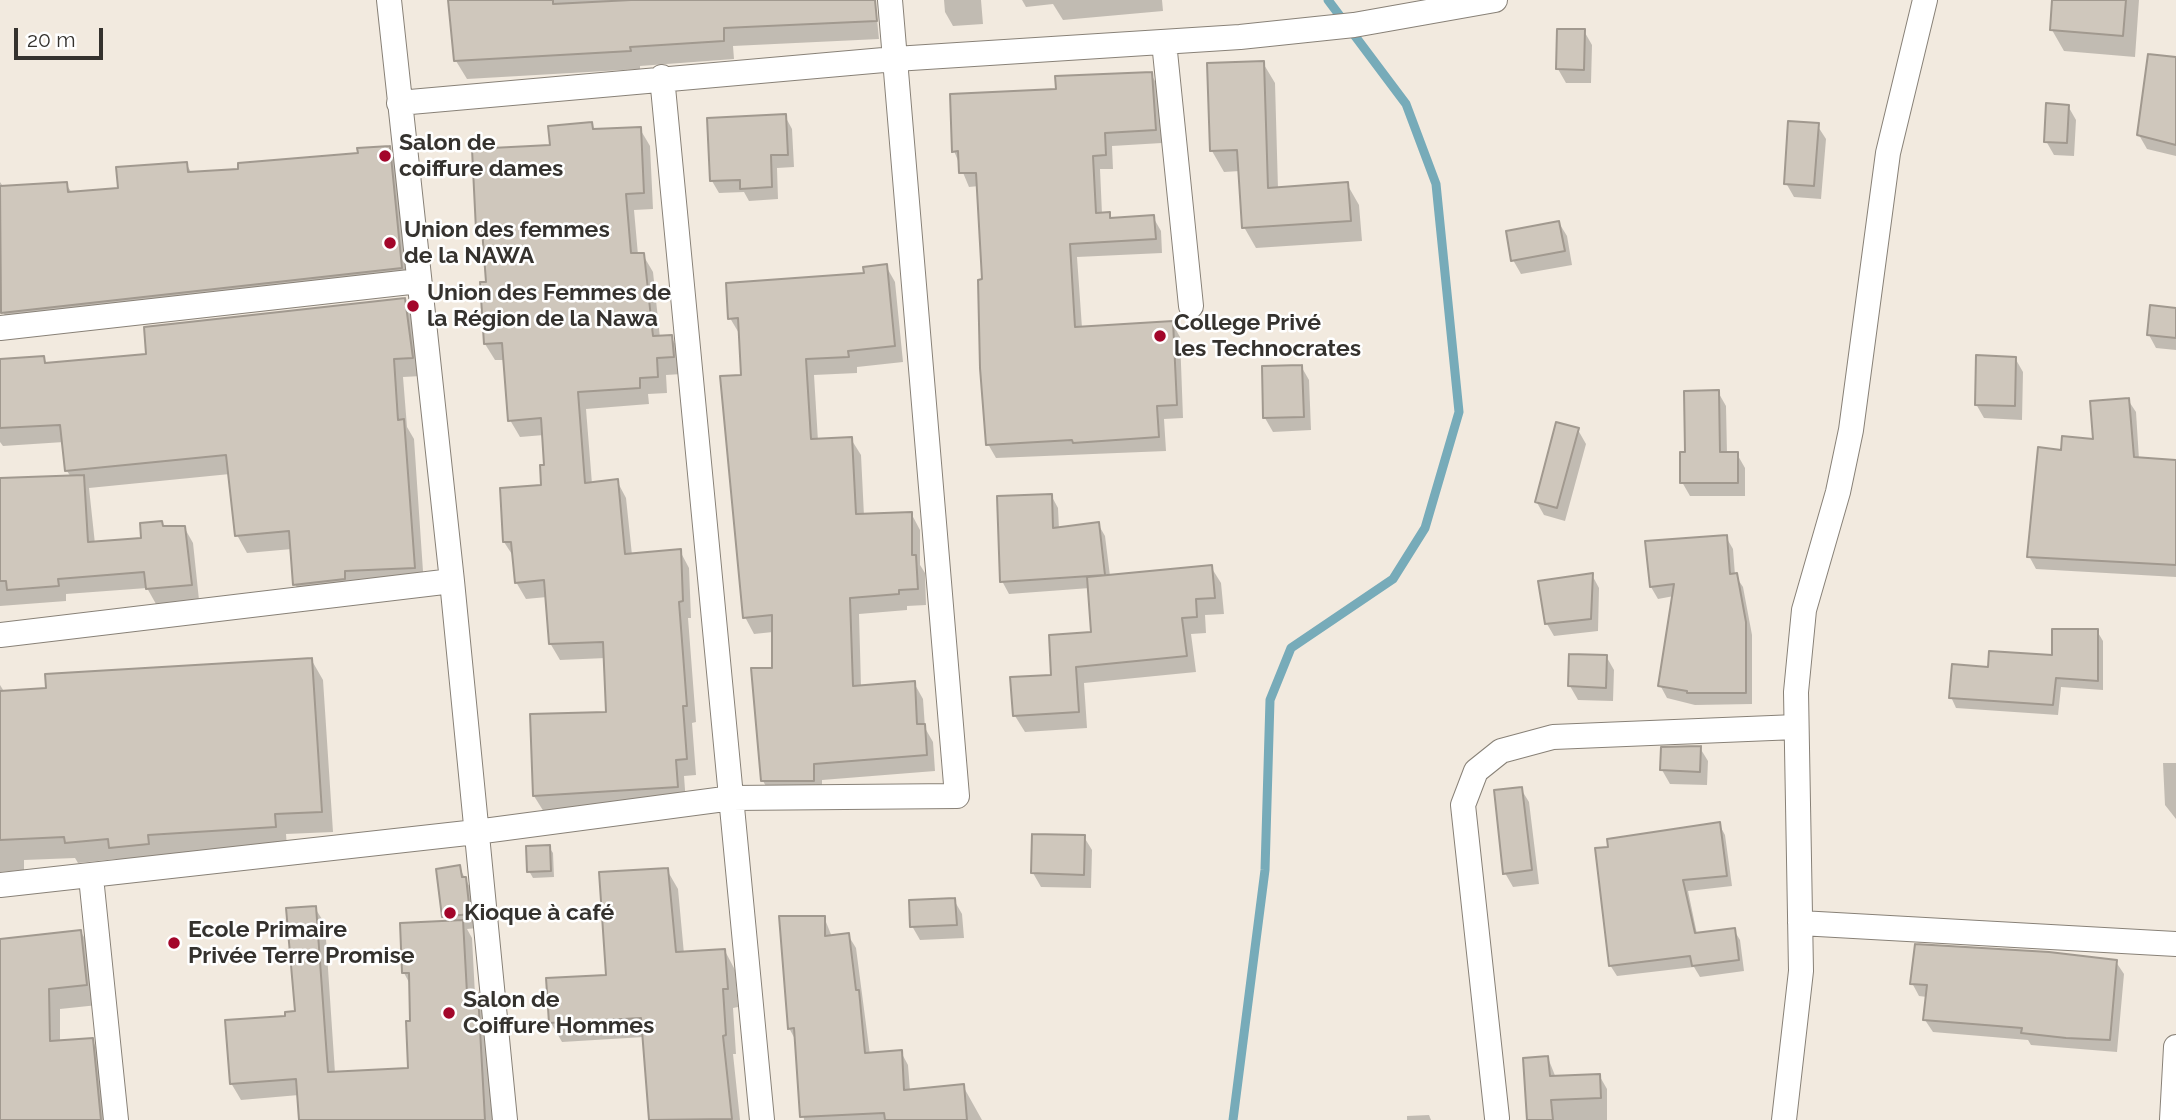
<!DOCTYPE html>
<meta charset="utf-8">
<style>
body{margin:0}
#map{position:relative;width:2176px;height:1120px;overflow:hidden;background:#f2eadf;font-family:Raleway,sans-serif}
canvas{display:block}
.scale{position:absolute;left:14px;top:28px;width:89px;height:32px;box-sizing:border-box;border:4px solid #35322e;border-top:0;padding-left:9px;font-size:21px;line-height:24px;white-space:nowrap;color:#35322e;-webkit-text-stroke:5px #fff;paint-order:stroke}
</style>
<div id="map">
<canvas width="2176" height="1120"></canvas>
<div class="scale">20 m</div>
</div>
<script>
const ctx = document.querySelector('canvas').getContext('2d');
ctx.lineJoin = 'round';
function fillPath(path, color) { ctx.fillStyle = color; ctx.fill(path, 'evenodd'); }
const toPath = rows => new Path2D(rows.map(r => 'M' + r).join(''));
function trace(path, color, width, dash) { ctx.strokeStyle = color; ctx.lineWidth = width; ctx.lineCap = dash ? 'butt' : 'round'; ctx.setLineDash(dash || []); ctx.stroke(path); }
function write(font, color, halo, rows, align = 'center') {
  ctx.font = font + ' Raleway,sans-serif'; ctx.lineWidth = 5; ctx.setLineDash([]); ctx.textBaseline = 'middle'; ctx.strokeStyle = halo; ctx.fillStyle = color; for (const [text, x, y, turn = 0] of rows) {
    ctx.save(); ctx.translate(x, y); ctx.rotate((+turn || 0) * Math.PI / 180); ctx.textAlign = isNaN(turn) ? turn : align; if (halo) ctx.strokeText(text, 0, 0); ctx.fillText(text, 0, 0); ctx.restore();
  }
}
fillPath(toPath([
 [450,0,875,0,879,39,733,46,734,59,640,66,640,69,467,79,456,61],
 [944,0,981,0,983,24,953,26,945,12],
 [1022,0,1162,0,1163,11,1063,20,1053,4,1026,7],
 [2054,0,2139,0,2135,57,2064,51,2052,30],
 [1584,31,1592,45,1591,83,1566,83,1558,69],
 [2176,59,2176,156,2147,149,2139,135],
 [1263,63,1275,83,1278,189,1347,184,1359,205,1362,241,1256,248,1244,227,1240,171,1224,172,1212,151],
 [1151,74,1159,88,1162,143,1112,146,1113,169,1100,169,1102,214,1109,214,1112,219,1153,217,1161,231,1162,253,1077,257,1082,328,1172,323,1180,337,1183,418,1164,419,1166,451,996,458,988,444,979,186,969,187,954,151,1058,90],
 [2068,106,2076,120,2074,156,2054,155,2046,141],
 [785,116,792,129,794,167,777,168,778,199,749,201,744,192,719,193,712,181],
 [591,124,595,131,640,129,650,146,653,209,634,210,638,255,643,255,653,272,660,338,671,337,681,354,682,374,666,375,667,393,648,394,649,404,586,409,592,484,617,481,626,498,632,555,680,551,689,568,691,618,688,618,696,722,692,723,696,775,684,776,686,803,544,812,534,796,608,714,606,658,560,660,550,643,547,597,526,599,516,582,515,559,504,542,543,487,544,435,520,437,510,420,505,360,495,360,485,344,488,283,485,240,478,229,552,147],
 [1817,125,1826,139,1821,199,1794,197,1786,183],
 [389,148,398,164,410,284,12,328,3,312,0,182,4,188,66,184,72,193,120,189,186,163,192,174,240,171],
 [1559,223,1567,236,1572,265,1521,274,1513,260],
 [886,266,895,282,903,362,857,367,857,373,814,375,818,441,851,439,861,455,864,516,911,513,920,530,920,565,925,573,926,605,907,606,907,610,859,614,861,687,914,683,923,699,925,728,933,742,935,771,822,780,822,797,772,797,763,781,773,670,773,632,754,634,745,617,743,377,740,335,730,318],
 [404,299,414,317,422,376,403,377,407,427,414,439,424,586,305,602,295,584,292,549,247,553,237,535,230,474,89,488,95,544,143,540,164,528,184,527,193,543,199,600,156,604,147,588,66,594,66,601,0,606,0,480,71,477,67,471,64,442,3,446,0,442,0,361,43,358,47,365,148,356],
 [2176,309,2176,350,2156,348,2149,335],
 [2015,358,2023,372,2022,420,1984,418,1976,404],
 [1301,366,1309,380,1311,430,1273,432,1265,418],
 [1718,392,1726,406,1727,454,1737,454,1745,468,1745,496,1690,496,1682,482,1687,454],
 [2128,400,2136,412,2139,459,2176,462,2176,577,2036,569,2029,556,2095,441],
 [1578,430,1586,444,1565,521,1544,515,1536,501],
 [1051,495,1058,508,1059,529,1098,524,1105,536,1110,576,1211,567,1221,583,1224,614,1205,615,1206,633,1191,634,1196,672,1084,683,1087,728,1025,732,1015,716,1093,634,1090,588,1009,594,1002,581],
 [1726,537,1733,549,1735,575,1743,587,1752,635,1752,704,1695,705,1667,698,1660,685,1674,596,1658,599,1651,587],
 [1592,575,1599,588,1598,631,1554,636,1547,624],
 [2097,631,2103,641,2103,690,2061,687,2058,715,1956,708,1951,697,1990,669,2054,656],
 [1606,656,1614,670,1613,701,1578,700,1570,686],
 [311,659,323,680,333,832,286,834,287,847,123,868,117,859,78,863,75,858,24,860,24,870,0,872,0,685,5,693],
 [1700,748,1708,761,1707,785,1670,784,1662,770],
 [2163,763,2176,763,2176,819,2165,805],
 [1521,789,1529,802,1539,884,1513,887,1505,873],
 [1719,824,1725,835,1732,886,1688,891,1697,934,1734,930,1740,940,1744,971,1700,977,1694,967,1617,976,1610,965],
 [1084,837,1092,850,1091,888,1041,887,1033,873],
 [549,847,553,853,554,877,533,878,529,871],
 [459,867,473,893,477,928,467,929,472,938,475,995,486,1011,497,1120,301,1120,299,1095,241,1100,231,1083,287,1018,297,1012,315,908,325,924,335,1073,410,1069,411,986,404,973,447,922,444,917],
 [667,870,678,889,684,954,725,951,735,970,738,1007,733,1008,736,1054,733,1054,740,1120,651,1120,644,1037,562,1042,551,1023,548,980,608,977],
 [954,900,962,914,964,938,920,940,912,926],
 [824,917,832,937,848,935,856,948,870,1055,901,1052,908,1065,910,1091,963,1086,982,1120,804,1120,796,1041,789,1028],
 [81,932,93,952,98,1005,60,1009,60,1042,92,1040,104,1061,110,1120,0,1120,0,939],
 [2116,962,2124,974,2117,1052,2031,1045,2028,1040,1933,1032,1925,1020,1927,997,1919,996,1912,983],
 [1548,1058,1556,1078,1599,1075,1607,1089,1607,1120,1529,1120],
 [1429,1115,1431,1120,1407,1120,1407,1116]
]), '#0003');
trace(toPath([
 [1233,1120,1265,870,1270,700,1291,648,1393,579,1425,528,1459,412,1436,184,1406,104,1328,0]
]), '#77abb9', 9);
const building = toPath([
 [448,0,553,0,553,4,631,0,875,0,877,21,724,28,724,41,630,47,631,51,454,61,448,0],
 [2052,0,2126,0,2123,36,2050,30,2052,0],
 [1557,29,1585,29,1584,70,1556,69,1557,29],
 [2148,54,2176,57,2176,145,2137,135,2148,54],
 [1264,61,1268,188,1348,182,1351,221,1242,228,1237,150,1210,151,1207,63,1264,61],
 [1152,72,1156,130,1105,133,1106,155,1093,156,1096,213,1110,212,1110,218,1154,215,1156,239,1070,244,1075,327,1173,321,1177,405,1157,406,1159,437,1073,443,1072,440,986,445,980,368,978,280,982,279,976,173,959,173,958,151,952,152,950,94,1056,89,1055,76,1152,72],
 [2046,103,2069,105,2067,143,2044,142,2046,103],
 [786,114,788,155,771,155,772,187,740,189,740,180,710,181,707,118,786,114],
 [1788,121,1819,123,1814,186,1784,184,1788,121],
 [592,122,593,129,641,127,644,193,626,194,631,253,644,253,653,336,672,335,674,357,657,358,658,377,640,378,640,388,578,392,585,483,618,479,625,554,681,549,683,601,679,602,687,706,683,706,687,759,676,760,678,787,533,796,530,714,606,712,603,642,549,644,544,580,515,583,511,542,503,542,500,488,541,485,540,465,544,465,541,418,508,421,502,343,484,344,480,282,486,282,482,229,476,230,472,149,550,145,548,126,592,122],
 [390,146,402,268,1,313,0,186,67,182,68,192,118,188,116,167,187,162,188,172,238,169,238,163,358,153,357,148,390,146],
 [1559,221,1565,251,1511,261,1506,231,1559,221],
 [887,264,895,346,848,351,849,357,806,359,811,439,852,437,856,514,912,512,912,555,916,555,918,589,899,590,899,594,850,598,853,686,915,681,917,724,925,724,927,755,814,764,814,781,761,781,751,668,772,668,772,615,743,618,720,376,741,375,738,318,728,319,726,283,864,273,863,267,887,264],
 [405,298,413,358,394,359,398,420,404,419,415,568,345,571,345,579,293,585,289,531,235,536,226,455,65,471,60,425,0,428,0,359,44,356,45,363,146,354,144,327,405,298],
 [2150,305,2176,308,2176,338,2147,335,2150,305],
 [1976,355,2016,357,2015,406,1975,405,1976,355],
 [1302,365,1304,417,1263,418,1262,366,1302,365],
 [1719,390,1720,452,1738,452,1738,483,1680,483,1680,452,1685,452,1684,391,1719,390],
 [2129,398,2134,457,2176,460,2176,565,2027,557,2038,447,2061,450,2062,436,2093,439,2090,401,2129,398],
 [1556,422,1579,428,1557,508,1535,502,1556,422],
 [84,475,88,542,141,538,140,523,162,521,163,526,185,526,192,585,146,589,144,572,58,579,59,586,7,590,6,581,0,581,0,478,84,475],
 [1052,494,1053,528,1099,522,1105,575,1000,582,997,496,1052,494],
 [1727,535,1730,574,1737,573,1746,622,1746,693,1687,693,1687,691,1658,686,1674,584,1650,587,1645,541,1727,535],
 [1212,565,1215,598,1196,599,1197,617,1182,618,1187,656,1076,667,1079,712,1013,716,1010,677,1051,675,1049,635,1091,632,1087,577,1212,565],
 [1593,573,1591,619,1545,624,1538,581,1593,573],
 [2052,629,2098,629,2098,681,2056,678,2053,705,1949,698,1952,664,1988,667,1989,651,2052,655,2052,629],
 [1569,654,1607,655,1606,688,1568,686,1569,654],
 [312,658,322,812,275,814,276,827,148,835,149,844,109,848,108,839,65,843,64,837,0,840,0,691,46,688,45,674,312,658],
 [1701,746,1700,772,1660,770,1661,747,1701,746],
 [1522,787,1532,870,1503,874,1494,790,1522,787],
 [1720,822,1727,876,1683,880,1695,933,1735,928,1739,960,1692,966,1690,956,1609,966,1595,848,1608,847,1607,839,1720,822],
 [1032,834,1085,835,1084,875,1031,873,1032,834],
 [550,845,551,871,527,872,526,846,550,845],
 [460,865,462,877,466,877,470,914,442,917,436,869,460,865],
 [668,868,676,952,725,949,728,989,723,989,726,1035,723,1036,732,1119,649,1120,641,1018,549,1023,546,978,606,975,599,872,668,868],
 [955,898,957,925,910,927,909,900,955,898],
 [316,906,328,1072,408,1068,406,1021,410,1021,409,973,402,973,400,923,463,920,467,993,478,993,485,1120,299,1120,296,1079,230,1084,225,1020,285,1016,285,1012,295,1011,286,908,316,906],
 [779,916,825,916,825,936,849,933,856,990,859,990,865,1053,902,1050,904,1090,964,1084,967,1120,885,1120,884,1113,800,1117,794,1028,788,1029,779,916],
 [81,930,87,985,49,989,50,1041,93,1038,101,1120,0,1120,0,939,81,930],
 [1915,944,2049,952,2117,960,2110,1040,2066,1038,2021,1033,2022,1028,1923,1020,1927,985,1910,984,1915,944],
 [1548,1056,1550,1076,1600,1074,1601,1098,1551,1100,1553,1120,1527,1120,1523,1058,1548,1056]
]);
fillPath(building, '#cfc7bc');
trace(building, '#a1998f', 2);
const street = toPath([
 [389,0,452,581,505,1120],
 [1164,42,1191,306],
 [662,77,762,1120],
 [399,103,895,59,1240,37,1354,25,1495,0],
 [0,328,419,281],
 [0,635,452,581],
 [91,877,116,1120],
 [0,885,476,832,732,798,957,796,890,0],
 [1800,923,2176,944],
 [1497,1118,1463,805,1476,771,1501,751,1553,737,1796,727],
 [1784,1120,1801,971,1796,692,1804,610,1838,492,1851,430,1888,153,1925,0],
 [2172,1120,2176,1047]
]);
trace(street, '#888177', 26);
trace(street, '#fff', 24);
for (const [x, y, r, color] of [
 [385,156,7,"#a3062a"],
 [390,243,7,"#a3062a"],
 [413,306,7,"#a3062a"],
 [1160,336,7,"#a3062a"],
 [450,913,7,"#a3062a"],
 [174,943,7,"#a3062a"],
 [449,1013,7,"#a3062a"]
]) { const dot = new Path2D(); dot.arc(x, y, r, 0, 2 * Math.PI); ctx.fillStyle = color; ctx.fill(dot); trace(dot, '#fff', 2.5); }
write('bold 23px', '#35322e', '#fff', [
 ["Salon de",399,143],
 ["coiffure dames",399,169],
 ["Union des femmes",404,230],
 ["de la NAWA",404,256],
 ["Union des Femmes de",427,293],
 ["la Région de la Nawa",427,319],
 ["College Privé",1174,323],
 ["les Technocrates",1174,349],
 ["Kioque à café",464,913],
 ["Ecole Primaire",188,930],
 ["Privée Terre Promise",188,956],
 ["Salon de",463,1000],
 ["Coiffure Hommes",463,1026]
], 'left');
</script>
